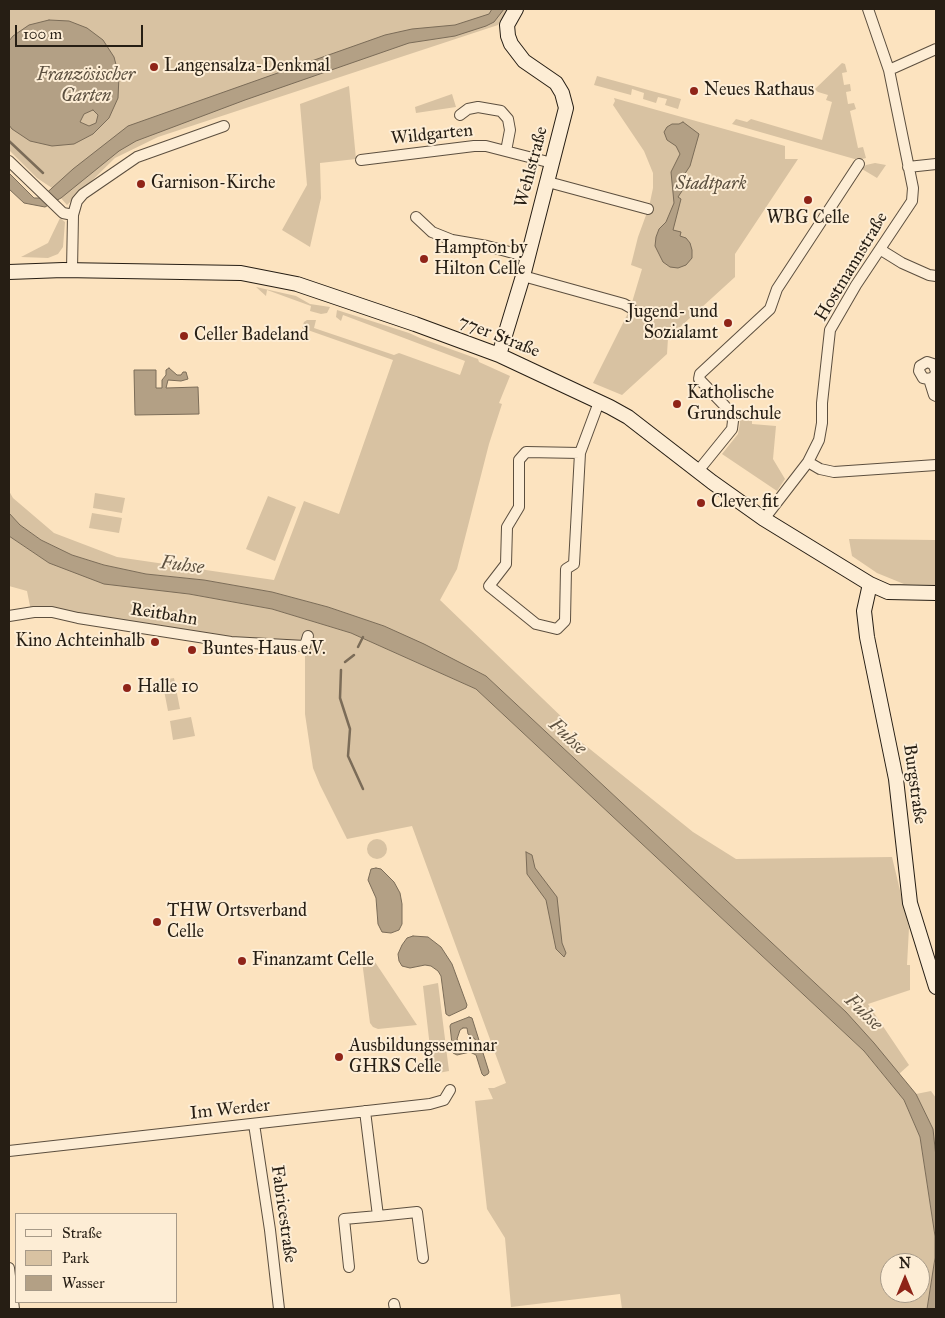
<!DOCTYPE html>
<meta charset="utf-8">
<style>
body{margin:0}
#map{position:relative;width:945px;height:1318px;overflow:hidden;background:#fce3bf;font-family:"IM FELL Great Primer",serif}
canvas{display:block}
.frame{position:absolute;inset:0;border:10px solid #261e14;pointer-events:none}
.legend{position:absolute;left:15px;top:1213px;width:162px;height:90px;box-sizing:border-box;background:#fdedd5;border:1px solid #a79a88;margin:0;padding:6px 9px;list-style:none;font-size:15px;color:#261e14}
.legend li{display:flex;align-items:center;gap:10px;height:25px}
.legend b{width:25px;border:1px solid #a79a88}
.north{position:absolute;left:880px;top:1253px;width:50px;height:50px;box-sizing:border-box;background:#fdedd5;border:1px solid #a79a88;border-radius:50%;rotate:0deg;font-size:14px;font-weight:700;line-height:20px;text-align:center;color:#261e14}
.north::after{content:'';display:block;margin:auto;width:18px;height:22px;background:#8f2418;clip-path:polygon(50% 0,100% 100%,50% 72%,0 100%)}
.scale{position:absolute;left:15px;top:25px;width:128px;height:22px;box-sizing:border-box;border:2px solid #261e14;border-top:0;padding-left:6px;font-size:15px;line-height:18px;white-space:nowrap;color:#261e14;-webkit-text-stroke:4px #fdedd5;paint-order:stroke}
</style>
<div id="map">
<canvas width="945" height="1318"></canvas>
<div class="frame"></div>
<ul class="legend">
<li><b style="height:6px;background:#fdedd5"></b>Straße</li>
<li><b style="height:14px;background:#d8c2a2"></b>Park</li>
<li><b style="height:14px;background:#b3a085"></b>Wasser</li>
</ul>
<div class="north">N</div>
<div class="scale">100 m</div>
</div>
<script>
const ctx = document.querySelector('canvas').getContext('2d');
ctx.lineJoin = 'round';
function fillPath(path, color) { ctx.fillStyle = color; ctx.fill(path, 'evenodd'); }
const toPath = rows => new Path2D(rows.map(r => 'M' + r).join(''));
function trace(path, color, width, dash) { ctx.strokeStyle = color; ctx.lineWidth = width; ctx.lineCap = dash ? 'butt' : 'round'; ctx.setLineDash(dash || []); ctx.stroke(path); }
function write(font, color, halo, rows, align = 'center') {
  ctx.font = font + ' "IM FELL Great Primer",serif'; ctx.lineWidth = 4; ctx.setLineDash([]); ctx.textBaseline = 'middle'; ctx.strokeStyle = halo; ctx.fillStyle = color; for (const [text, x, y, turn = 0] of rows) {
    ctx.save(); ctx.translate(x, y); ctx.rotate((+turn || 0) * Math.PI / 180); ctx.textAlign = isNaN(turn) ? turn : align; if (halo) ctx.strokeText(text, 0, 0); ctx.fillText(text, 0, 0); ctx.restore();
  }
}
fillPath(toPath([
 [9,9,509,9,498,25,158,137,115,158,67,205,52,188,37,178,9,150],
 [842,63,845,64,847,72,842,73,844,85,850,84,851,91,846,92,848,104,854,103,856,109,850,111,858,148,863,147,866,158,858,160,732,124,736,119,747,122,751,119,822,140,832,102,826,100,828,95,818,92,815,89],
 [597,76,681,99,678,109,665,105,667,99,658,97,656,103,643,99,644,93,632,89,631,95,594,85],
 [349,86,356,159,320,163,321,198,310,247,282,230,307,185,300,104],
 [452,94,456,107,416,113,415,107],
 [614,98,785,146,785,159,798,159,735,254,735,277,668,338,667,354,622,395,593,383,630,309,642,269,631,265,638,237,649,207,653,188,653,173,644,151,613,105,615,101],
 [875,163,886,165,877,178,862,169,866,165],
 [60,218,65,222,63,247,58,254,48,258,21,257,48,243],
 [256,287,296,296,310,304,330,307,327,313,321,314,310,311,311,306,267,290,266,296],
 [337,310,409,333,420,338,478,359,479,362,510,376,499,403,502,404,489,444,457,569,440,600,568,723,565,729,693,832,736,859,892,857,909,928,907,965,910,965,910,990,868,1004,909,1065,899,1074,846,1012,486,676,384,626,328,607,272,592,204,580,146,574,104,565,72,555,41,540,20,525,9,513,9,491,13,498,54,533,117,557,274,580,304,501,339,514,393,360,302,328,304,322,307,320,316,320,314,328,394,355,399,353,460,375,465,361,343,315,341,321,336,317],
 [738,414,752,417,752,424,776,426,773,459,785,479,777,491,722,454,738,434,740,423],
 [95,493,125,498,122,513,93,508],
 [268,496,296,507,275,561,246,549],
 [92,513,122,518,119,533,89,528],
 [9,536,49,563,189,594,272,609,351,633,476,689,864,1051,904,1100,920,1137,935,1236,935,1258,927,1309,622,1309,620,1294,511,1307,505,1238,487,1209,475,1101,493,1099,488,1088,494,1088,506,1083,412,826,347,839,320,785,313,768,305,714,305,647,78,618,32,616,27,591,9,586],
 [890,1263,920,1263,920,1293,890,1293],
 [849,539,936,540,936,585,904,584,877,573,852,556],
 [174,678,180,709,168,711,162,680],
 [191,717,195,736,173,740,170,721],
 '367 849a10 10 0 1 1 20 0a10 10 0 1 1-20 0Z',
 [371,956,417,1025,378,1029,373,1027,370,1023,362,961],
 [438,983,449,1071,433,1074,423,986],
 [931,1091,936,1098,936,1157,933,1129,916,1094]
]), '#d8c2a2');
const water = toPath([
 [492,9,504,9,494,22,486,26,455,36,409,43,245,100,136,141,119,151,61,198,45,207,24,203,9,189,9,173,34,198,41,198,73,169,128,126,385,35,412,29,455,25,489,14,492,9],
 [49,20,69,21,87,28,103,40,114,57,119,76,118,98,109,118,93,134,74,144,52,146,30,141,12,129,9,125,9,41,13,36,29,25,49,20],
 [93,110,98,115,96,123,89,126,80,122,84,114,93,110],
 [683,122,699,134,690,166,684,175,687,178,684,188,678,197,681,199,673,230,681,232,680,236,686,238,690,243,692,250,692,258,686,265,678,268,670,267,663,262,655,246,656,237,659,229,666,222,674,203,671,172,680,154,676,146,667,140,664,132,667,127,672,124,679,124,683,122],
 [169,368,177,375,181,375,183,372,186,372,188,379,181,381,168,380,166,388,198,387,199,414,135,415,134,370,156,370,156,388,162,388,162,380,166,375,166,370,169,368],
 [9,513,20,525,41,540,72,555,104,565,146,574,204,580,272,592,328,607,384,626,424,644,486,676,846,1012,874,1043,916,1094,933,1129,936,1157,936,1309,927,1309,935,1258,935,1236,920,1137,904,1100,864,1051,476,689,351,633,272,609,189,594,104,584,49,563,9,536,9,513],
 [526,852,532,855,535,868,557,897,562,943,566,953,564,957,556,949,546,900,527,874,526,852],
 [376,868,381,869,394,882,400,893,402,904,402,924,399,930,391,933,382,932,378,924,376,898,368,880,371,869,376,868],
 [413,936,428,937,441,947,452,964,467,1005,466,1008,449,1016,446,1014,441,976,438,971,431,966,425,965,410,968,402,966,399,961,398,954,402,945,407,938,413,936],
 [469,1017,472,1018,489,1072,488,1074,484,1076,482,1074,476,1055,470,1052,457,1055,453,1053,450,1026,451,1024,469,1017],
 [463,1028,467,1028,468,1034,475,1039,476,1044,473,1046,459,1043,457,1039,460,1030,463,1028]
]);
fillPath(water, '#b3a085');
trace(water, '#7b6c58', 1);
trace(toPath([
 [9,141,43,173],
 [358,647,363,637],
 [345,662,354,655],
 [341,670,340,698,350,729,348,756,363,789]
]), '#7b6c58', 2.5);
const street = toPath([
 [889,70,936,49],
 [460,115,468,109,478,107,501,111,508,119,510,130,506,151],
 [361,160,474,146,486,146,552,163],
 [9,161,63,213,73,215],
 [908,167,936,164],
 [548,182,648,209],
 [416,217,432,232,452,240,487,246,528,257],
 [881,250,902,263,929,275,936,276],
 [72,270,73,215,77,201,83,194,137,157,224,126],
 [523,276,624,304,631,308],
 [936,371,933,364,927,362,920,366,919,371,923,378,929,379,934,377,936,372],
 [929,379,934,395,936,396],
 [580,453,526,452,519,460,519,507,507,527,506,564,489,586,536,624,557,629,565,621,566,569,574,564,580,453,599,402],
 [808,462,820,469,834,472,936,465],
 [698,471,732,429,733,421,730,412,724,405,699,379,700,374,770,309,777,289,859,164],
 [764,519,808,462,819,440,822,423,822,403,830,330,856,285,912,201,913,188,889,70,868,9],
 [9,616,34,612,52,612,78,618,231,642,305,646,308,636],
 [254,1124,270,1230,279,1309],
 [9,1151,430,1104,444,1100,450,1090],
 [378,1216,417,1212,423,1258],
 [349,1267,344,1219,378,1216,365,1111],
 [9,1268,14,1309],
 [394,1304,395,1309]
]);
const secondary = toPath([
 [9,272,63,270,241,273,297,284,415,324,499,355,610,407,628,417,712,482,764,519,870,584,888,592,936,593],
 [499,355,523,276,566,108,562,93,556,83,524,61,511,44,508,36,507,25,516,9],
 [870,584,864,611,867,637,896,779,910,903,936,987]
]);
trace(street, '#5c4f3f', 12);
trace(secondary, '#261e14', 16);
trace(street, '#fdedd5', 10);
trace(secondary, '#fdedd5', 14);
for (const [x, y, r, color] of [
 [154,67,5,"#8f2418"],
 [694,91,5,"#8f2418"],
 [141,184,5,"#8f2418"],
 [808,200,5,"#8f2418"],
 [424,259,5,"#8f2418"],
 [728,323,5,"#8f2418"],
 [184,336,5,"#8f2418"],
 [677,404,5,"#8f2418"],
 [701,503,5,"#8f2418"],
 [155,642,5,"#8f2418"],
 [192,650,5,"#8f2418"],
 [127,688,5,"#8f2418"],
 [157,922,5,"#8f2418"],
 [242,961,5,"#8f2418"],
 [339,1057,5,"#8f2418"]
]) { const dot = new Path2D(); dot.arc(x, y, r, 0, 2 * Math.PI); ctx.fillStyle = color; ctx.fill(dot); trace(dot, '#fdedd5', 2); }
write('18px', '#261e14', '#fdedd5', [
 ["Langensalza-Denkmal",164,67],
 ["Neues Rathaus",704,91],
 ["Garnison-Kirche",151,184],
 ["WBG Celle",808,219,"center"],
 ["Hampton by",434,249],
 ["Hilton Celle",434,270],
 ["Jugend- und",718,313,"right"],
 ["Sozialamt",718,334,"right"],
 ["Celler Badeland",194,336],
 ["Katholische",687,394],
 ["Grundschule",687,415],
 ["Clever fit",711,503],
 ["Kino Achteinhalb",145,642,"right"],
 ["Buntes Haus e.V.",202,650],
 ["Halle 10",137,688],
 ["THW Ortsverband",167,912],
 ["Celle",167,933],
 ["Finanzamt Celle",252,961],
 ["Ausbildungsseminar",349,1047],
 ["GHRS Celle",349,1068]
], 'left');
write('italic 18px', '#5b4f3f', '#fdedd5', [
 ["Französischer",86,76],
 ["Garten",86,97],
 ["Stadtpark",711,185]
]);
write('18px', '#261e14', '#fdedd5', [
 ["Wildgarten",432,135,-6],
 ["Wehlstraße",532,167,-75],
 ["Hostmannstraße",852,267,-59],
 ["77er Straße",499,337,22],
 ["Reitbahn",164,615,9],
 ["Burgstraße",914,784,82],
 ["Im Werder",230,1110,-6],
 ["Fabricestraße",283,1214,82]
]);
write('italic 19px', '#5e5241', '#fdedd5', [
 ["Fuhse",182,566,7],
 ["Fuhse",567,737,43],
 ["Fuhse",863,1013,44]
]);
</script>
